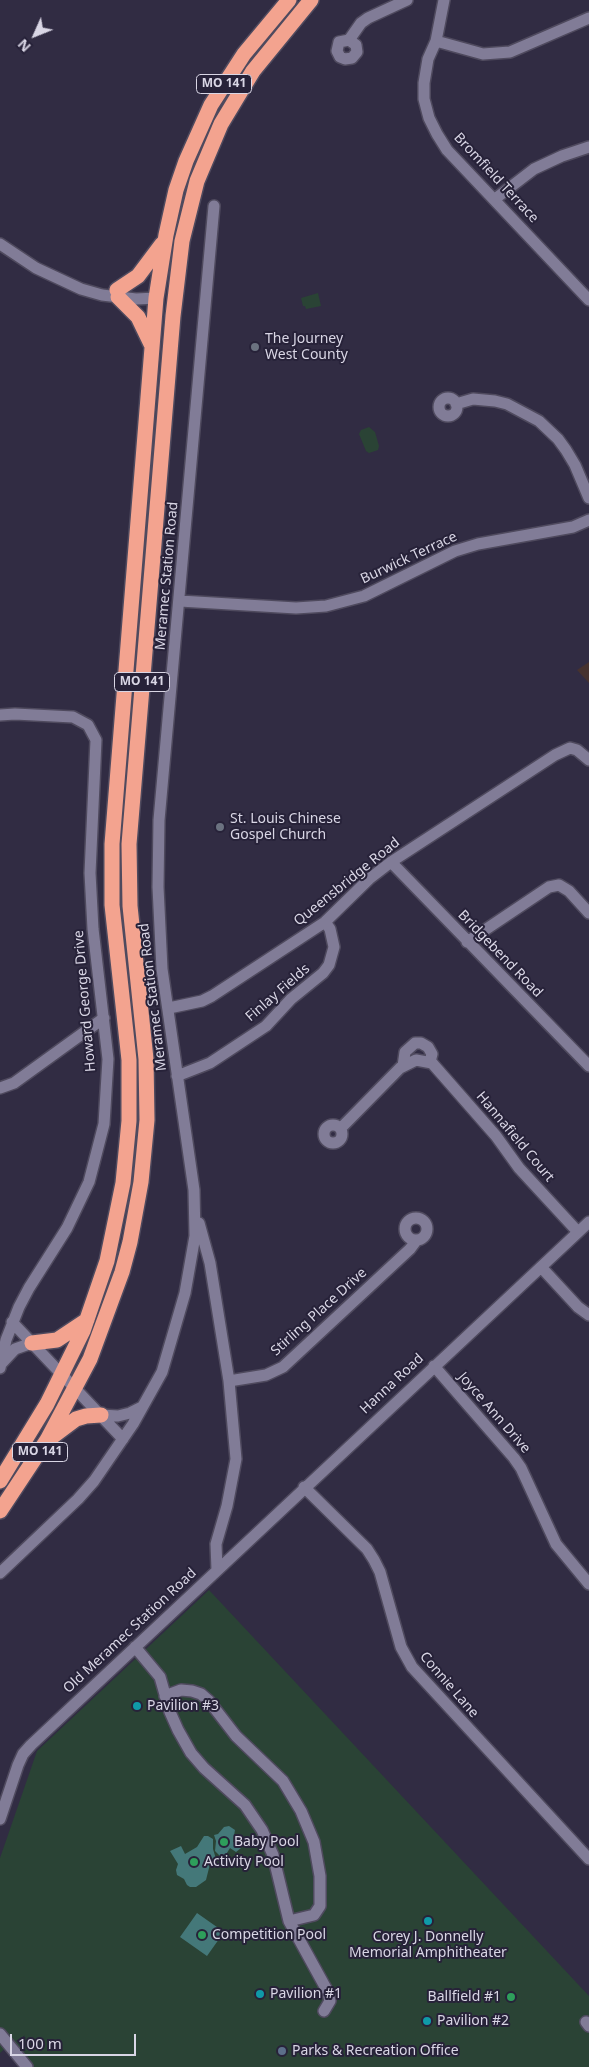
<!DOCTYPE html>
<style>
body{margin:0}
#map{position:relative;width:589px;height:2067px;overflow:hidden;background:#312c43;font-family:"Noto Sans",sans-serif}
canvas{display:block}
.north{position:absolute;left:10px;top:10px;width:50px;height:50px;-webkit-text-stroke:4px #272239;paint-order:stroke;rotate:226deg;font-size:14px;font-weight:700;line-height:20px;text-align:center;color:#d9d6e5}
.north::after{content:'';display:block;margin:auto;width:18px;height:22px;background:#d9d6e5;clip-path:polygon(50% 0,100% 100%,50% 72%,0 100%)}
.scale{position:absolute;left:10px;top:2034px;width:126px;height:22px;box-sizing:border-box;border:2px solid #d9d6e5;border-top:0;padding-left:6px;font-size:15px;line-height:18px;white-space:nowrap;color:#d9d6e5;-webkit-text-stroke:4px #272239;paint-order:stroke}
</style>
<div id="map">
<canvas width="589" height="2067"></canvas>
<div class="north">N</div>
<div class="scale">100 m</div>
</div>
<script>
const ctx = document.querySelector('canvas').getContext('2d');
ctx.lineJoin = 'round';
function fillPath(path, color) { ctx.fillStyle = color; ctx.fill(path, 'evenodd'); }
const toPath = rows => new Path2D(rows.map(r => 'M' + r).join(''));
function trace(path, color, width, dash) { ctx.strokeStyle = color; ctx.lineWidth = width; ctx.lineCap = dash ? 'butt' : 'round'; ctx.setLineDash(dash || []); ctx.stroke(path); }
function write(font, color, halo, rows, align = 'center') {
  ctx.font = font + ' "Noto Sans",sans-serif'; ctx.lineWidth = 4; ctx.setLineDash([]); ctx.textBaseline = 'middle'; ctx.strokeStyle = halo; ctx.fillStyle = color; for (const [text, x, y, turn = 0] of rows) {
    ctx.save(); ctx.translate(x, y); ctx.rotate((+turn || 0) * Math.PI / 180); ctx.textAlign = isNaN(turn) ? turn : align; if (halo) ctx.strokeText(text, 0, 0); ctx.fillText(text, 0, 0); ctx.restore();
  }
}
fillPath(toPath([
 [589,662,589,683,577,670]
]), '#46322f');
fillPath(toPath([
 [318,293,321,306,306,309,305,306,303,306,301,298],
 [369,427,375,432,379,446,378,450,369,453,366,451,359,434,361,430],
 [209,1590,589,1996,589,2067,30,2067,9,2045,0,2053,0,1858,37,1751]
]), '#2a4335');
fillPath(toPath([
 [229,1826,235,1830,233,1842,240,1844,241,1848,236,1852,230,1848,225,1856,221,1857,215,1851,216,1841,214,1835,218,1834,224,1827],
 [204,1836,208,1836,213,1839,213,1849,216,1859,210,1864,206,1880,196,1887,190,1887,187,1885,184,1879,177,1875,176,1870,178,1864,170,1851,181,1846,185,1854,197,1847],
 [197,1913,224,1932,207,1956,180,1937]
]), '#447879');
const minor = toPath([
 [444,0,436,41,428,59,424,83,424,99,429,118,437,134,447,150,589,300],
 [349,40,356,45,357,52,352,58,345,59,340,57,337,51,339,42,349,40,361,23,368,18,407,0],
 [436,41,483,54,510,52,589,18],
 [495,199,534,169,562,156,589,147],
 [0,244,36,268,81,289,102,295,136,299,156,298],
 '439 407a9 9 0 1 1 18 0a9 9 0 1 1-18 0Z',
 [456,404,473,399,495,401,507,404,539,421,558,439,566,450,575,465,589,498],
 [180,601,296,608,326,606,364,596,455,551,478,544,573,527,589,520],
 [0,715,15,714,73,717,88,725,96,740,90,873,93,929,108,1059,104,1124,89,1182,67,1228,29,1288,19,1307,6,1340,0,1368],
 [391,862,589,1066],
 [467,942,549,887,559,885,569,891,589,913],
 [169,1008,202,1001,212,996,325,922,369,879,391,862,555,755,570,748,577,750,589,760],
 [403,1066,405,1052,415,1043,421,1043,428,1047,432,1054,430,1062],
 [177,1076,210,1063,266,1026,291,999,323,973,329,965,334,947,330,929,325,922],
 [0,1088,14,1083,104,1018],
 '324 1134a9 9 0 1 1 18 0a9 9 0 1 1-18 0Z',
 [341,1128,400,1068,416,1060,432,1063,496,1136,519,1168,578,1232],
 '405 1229a11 11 0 1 1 22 0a11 11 0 1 1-22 0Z',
 [199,1223,210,1263,229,1381,236,1459,227,1506,216,1544,217,1570],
 [541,1267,578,1307,589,1315],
 [12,1322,123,1439],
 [1,1364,15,1349,32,1343],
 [434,1366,514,1458,521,1468,556,1544,589,1584],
 [229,1381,266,1375,283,1367,410,1249,416,1241],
 [101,1415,118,1416,130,1413,142,1407],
 [304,1487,367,1549,374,1560,380,1572,401,1647,412,1667,589,1859],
 [0,1573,78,1499,94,1481,133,1424,162,1372,185,1293,195,1236,194,1190,162,969,158,887,159,820,214,206],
 [135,1647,160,1677,170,1712,178,1730,191,1753,204,1768,245,1805,262,1830,273,1855,289,1921,328,1992,330,2001,324,2011],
 [165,1696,181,1690,192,1691,201,1694,209,1701,236,1736,283,1781,301,1811,314,1842,320,1876,320,1906,314,1915,289,1921],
 [0,1819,18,1765,23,1754,31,1745,589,1222],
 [586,2022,589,2026],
 [0,2034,27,2067]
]);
const highway = toPath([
 [117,290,138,276,162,244],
 [118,297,138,317,151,344],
 [32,1343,57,1340,87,1320],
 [52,1437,76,1419,86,1416,101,1415],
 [0,1481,47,1404,83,1331,107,1261,123,1183,129,1121,129,1060,112,905,112,844,156,298,166,235,176,190,186,161,211,105,244,54,289,0],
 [0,1511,47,1440,90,1359,122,1272,130,1242,141,1182,147,1120,146,1059,130,906,129,844,173,316,182,241,197,181,221,124,253,71,311,0]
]);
trace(minor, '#4f4a5e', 14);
trace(highway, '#4f4a5e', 18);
trace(minor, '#817c97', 11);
trace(highway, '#f3a38f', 15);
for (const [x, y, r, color] of [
 [255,347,5,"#6b7280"],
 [220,827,5,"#6b7280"],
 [137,1706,5,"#0f9aa8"],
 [224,1842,5,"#2e9e5b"],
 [194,1862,5,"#2e9e5b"],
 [428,1921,5,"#0f9aa8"],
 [202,1935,5,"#2e9e5b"],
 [260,1994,5,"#0f9aa8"],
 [511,1997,5,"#2e9e5b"],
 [427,2021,5,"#0f9aa8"],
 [282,2051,5,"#5c6f8a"]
]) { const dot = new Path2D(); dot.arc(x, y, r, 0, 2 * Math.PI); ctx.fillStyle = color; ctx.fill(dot); trace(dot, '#272239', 2); }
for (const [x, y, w] of [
 [224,84,55],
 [142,682,55],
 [40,1452,55]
]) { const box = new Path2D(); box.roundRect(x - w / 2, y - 9.5, w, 19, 4); ctx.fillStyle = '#272239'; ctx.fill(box); trace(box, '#d9d6e5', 1); }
write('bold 12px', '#d9d6e5', null, [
 ["MO 141",224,84],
 ["MO 141",142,682],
 ["MO 141",40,1452]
]);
write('14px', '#d9d6e5', '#272239', [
 ["Bromfield Terrace",496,178,47],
 ["Burwick Terrace",409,558,-25],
 ["Meramec Station Road",167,576,-85],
 ["Queensbridge Road",347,882,-39],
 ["Bridgebend Road",500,954,46],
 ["Finlay Fields",278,993,-41],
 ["Meramec Station Road",153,997,-97],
 ["Howard George Drive",85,1001,-95],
 ["Hannafield Court",515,1137,50],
 ["Stirling Place Drive",319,1312,-42],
 ["Hanna Road",392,1384,-43],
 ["Joyce Ann Drive",494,1413,49],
 ["Old Meramec Station Road",130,1631,-43],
 ["Connie Lane",449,1685,49]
]);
write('14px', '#d9d6e5', '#272239', [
 ["The Journey",265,339],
 ["West County",265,355],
 ["St. Louis Chinese",230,819],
 ["Gospel Church",230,835],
 ["Pavilion #3",147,1706],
 ["Baby Pool",234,1842],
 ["Activity Pool",204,1862],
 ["Competition Pool",212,1935],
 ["Corey J. Donnelly",428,1937,"center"],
 ["Memorial Amphitheater",428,1953,"center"],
 ["Pavilion #1",270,1994],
 ["Ballfield #1",501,1997,"right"],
 ["Pavilion #2",437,2021],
 ["Parks & Recreation Office",292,2051]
], 'left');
</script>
